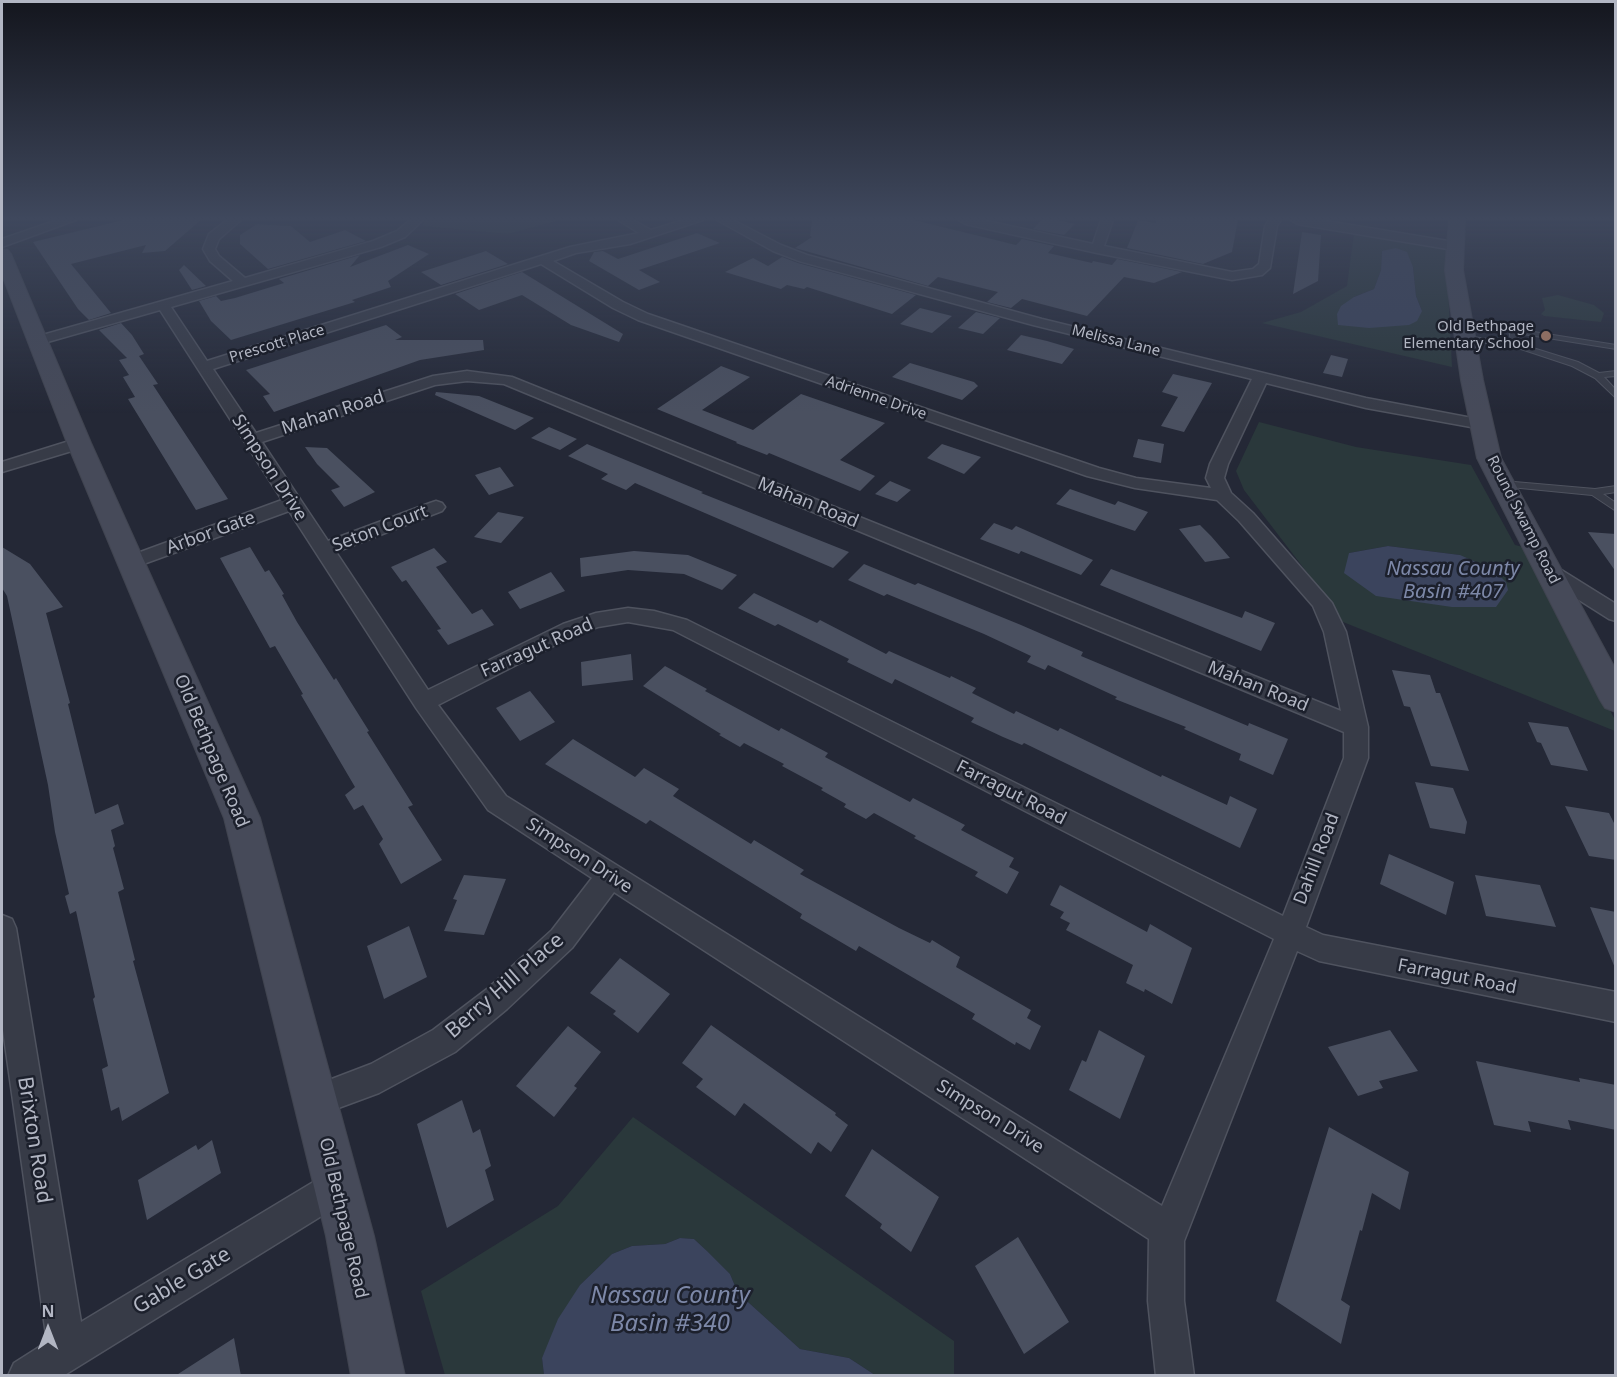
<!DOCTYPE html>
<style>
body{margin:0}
#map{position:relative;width:1617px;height:1377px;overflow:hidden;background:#242836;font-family:"Noto Sans",sans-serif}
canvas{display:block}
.frame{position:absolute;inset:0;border:3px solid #b2b6c3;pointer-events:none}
.north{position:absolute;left:18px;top:1299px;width:60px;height:60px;-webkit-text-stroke:4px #1c202c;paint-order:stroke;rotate:0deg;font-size:16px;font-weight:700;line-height:24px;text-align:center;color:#b2b6c3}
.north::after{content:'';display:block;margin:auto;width:21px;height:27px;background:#b2b6c3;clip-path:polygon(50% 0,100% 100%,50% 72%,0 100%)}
</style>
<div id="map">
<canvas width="1617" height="1377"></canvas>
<div class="frame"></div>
<div class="north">N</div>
</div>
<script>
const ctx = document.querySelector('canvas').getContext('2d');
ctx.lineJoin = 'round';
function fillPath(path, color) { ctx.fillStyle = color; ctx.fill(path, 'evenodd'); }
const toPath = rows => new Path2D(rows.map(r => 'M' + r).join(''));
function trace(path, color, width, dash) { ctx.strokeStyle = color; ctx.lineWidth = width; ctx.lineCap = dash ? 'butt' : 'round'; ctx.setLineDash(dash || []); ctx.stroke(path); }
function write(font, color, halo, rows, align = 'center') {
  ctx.font = font + ' "Noto Sans",sans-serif'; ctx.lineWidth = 5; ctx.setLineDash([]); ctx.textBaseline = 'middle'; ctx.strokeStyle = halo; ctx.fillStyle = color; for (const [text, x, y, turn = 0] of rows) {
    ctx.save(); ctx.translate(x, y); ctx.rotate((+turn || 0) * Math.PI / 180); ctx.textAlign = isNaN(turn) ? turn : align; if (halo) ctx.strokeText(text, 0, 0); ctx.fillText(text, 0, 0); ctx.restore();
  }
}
fillPath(toPath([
 [425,220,560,220,508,234,422,226],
 [1354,233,1446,249,1452,367,1262,323,1301,312,1347,286],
 [1382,251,1413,267,1416,296,1422,311,1354,297,1374,289,1381,270],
 [1558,295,1594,305,1604,313,1601,322,1544,316,1541,314,1545,310,1542,298],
 [1259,422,1356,447,1471,465,1515,545,1527,548,1615,720,1615,731,1338,620,1328,600,1244,490,1236,471],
 [1388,546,1460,555,1349,553],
 [633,1117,954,1341,954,1375,875,1375,849,1358,800,1349,738,1293,730,1274,707,1251,694,1239,680,1238,665,1244,632,1246,612,1254,580,1285,542,1358,544,1375,445,1375,421,1291,558,1206]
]), '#2a383b');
fillPath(toPath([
 [1396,248,1407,252,1413,267,1416,296,1422,311,1417,321,1409,325,1369,328,1338,325,1337,314,1341,306,1354,297,1374,289,1381,270,1382,251],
 [1388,546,1460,555,1494,570,1506,582,1508,590,1496,607,1452,607,1376,596,1344,573,1349,553],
 [680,1238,694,1239,707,1251,730,1274,738,1293,800,1349,849,1358,875,1375,544,1375,542,1358,558,1319,580,1285,612,1254,632,1246,665,1244]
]), '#3b445d');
fillPath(toPath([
 [123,220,201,220,165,251,142,253,146,245,71,264,111,313,89,320,78,309,33,242],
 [812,220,914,220,1016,245,1022,239,1054,246,1048,253,1092,263,1093,261,1112,265,1117,259,1182,272,1154,283,1124,277,1087,316,1022,299,1011,308,987,302,998,292,938,277,928,286,795,248,812,237,810,236],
 [1041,220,1058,220,1075,224,1064,235,1033,229],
 [1138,220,1156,223,1156,220,1238,220,1232,252,1203,264,1127,248],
 [257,224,291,226,310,242,345,230,366,241,268,269,240,244,240,235],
 [1302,232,1321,235,1318,281,1293,294],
 [697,233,720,243,639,270,660,282,639,290,589,261,594,252,603,251,618,259],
 [408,245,429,254,388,281,391,287,352,300,355,302,231,340,211,321,199,301,216,296,221,301,235,298,284,283,279,279,360,255,350,267],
 [486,251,508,264,441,285,421,272],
 [782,257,798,263,916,295,892,314,807,287,804,289,787,285,781,289,725,272,753,258,768,266],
 [184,265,206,286,192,290,179,270],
 [522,272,623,334,619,342,571,325,522,295,479,310,455,294],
 [920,308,952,316,932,333,900,324],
 [976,312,1000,318,983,334,958,328],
 [121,323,132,335,144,354,139,356,158,384,153,385,228,499,196,510,128,399,135,397,123,377,129,375,119,360,127,358,99,330],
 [386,325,402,337,395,340,483,340,484,350,420,360,274,412,263,396,270,394,246,370],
 [1021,335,1047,341,1074,349,1062,364,1007,350],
 [1331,355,1348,359,1342,377,1323,373],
 [910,363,974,382,978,386,962,400,892,377],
 [721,366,750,377,702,410,753,430,801,394,885,423,840,460,875,476,860,491,769,453,767,455,736,443,737,442,657,409],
 [1173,374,1212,383,1184,432,1161,426,1178,397,1162,392],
 [436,392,479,396,534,418,515,430,435,395],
 [549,427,577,439,560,450,531,438],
 [1138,439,1164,444,1161,463,1133,457],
 [587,444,703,492,701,493,849,552,833,568,635,483,626,490,601,479,608,474,568,456],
 [942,444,981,457,964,474,927,458],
 [305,447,327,448,375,492,344,507,331,490,340,487,317,464],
 [500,467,514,486,489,495,475,475],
 [890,481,911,490,897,502,875,494],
 [1070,489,1115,505,1118,501,1148,512,1135,531,1056,504],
 [498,512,524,517,501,543,474,537],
 [994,523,1012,530,1016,526,1093,560,1081,575,1021,551,1019,554,980,539],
 [1200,525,1211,536,1230,558,1205,562,1179,529],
 [1588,532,1616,534,1616,572],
 [2,547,30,564,63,607,46,613,70,703,68,704,95,814,118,804,124,824,111,830,115,846,113,848,124,889,118,892,135,960,133,961,169,1093,122,1121,119,1107,111,1111,102,1069,108,1066,93,999,95,997,76,911,70,914,65,896,69,894,55,832,48,785,7,596,2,588],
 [250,547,265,572,269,570,284,594,282,595,297,622,334,680,336,678,347,696,369,731,367,732,413,805,408,807,442,860,401,884,379,844,383,839,363,805,354,810,345,795,355,787,301,695,303,694,275,646,270,648,220,558],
 [434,548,447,562,436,567,472,614,482,609,494,625,448,645,437,630,441,629,406,580,402,582,391,567],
 [634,551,688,555,737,575,722,590,684,574,628,570,581,577,580,558],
 [864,564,915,585,918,583,1021,625,1083,652,1081,656,1248,726,1249,723,1288,739,1273,775,1239,760,1241,754,1184,729,1186,727,1115,699,1117,697,1048,665,1045,670,1027,662,1031,656,984,634,887,594,884,596,848,580],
 [1111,569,1242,618,1245,611,1275,623,1261,651,1100,585],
 [551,572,565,591,520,609,508,592],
 [754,593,817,623,820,620,886,654,889,651,950,678,951,676,976,688,972,693,1014,714,1016,711,1058,731,1060,728,1161,777,1162,775,1227,805,1230,796,1257,809,1240,848,1024,743,1022,745,1003,737,971,722,974,718,895,679,892,684,847,662,849,659,778,624,775,626,738,608],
 [631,654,633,680,582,686,581,662],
 [665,666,707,689,705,691,779,731,781,728,828,753,825,757,910,802,913,798,965,825,961,830,1014,858,1009,867,1019,872,1007,894,975,876,978,872,914,838,916,836,874,813,866,819,844,807,846,804,821,790,823,788,782,766,784,764,744,743,740,747,719,735,721,734,643,686],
 [1392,670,1430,675,1436,693,1440,693,1469,771,1431,766,1410,707,1404,706],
 [530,691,555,722,520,741,496,708],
 [1528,722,1568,727,1588,771,1551,765,1541,743,1537,742],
 [573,739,635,777,644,768,679,789,673,796,751,844,754,840,804,870,800,874,899,928,930,943,932,940,960,957,956,967,1031,1010,1027,1018,1041,1026,1030,1050,1016,1042,1015,1045,972,1019,975,1014,859,946,856,951,800,918,802,914,650,820,646,824,545,764],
 [1415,782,1453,788,1467,822,1465,834,1430,828],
 [1565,806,1609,813,1616,827,1616,860,1589,856],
 [1389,854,1454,882,1446,915,1380,884],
 [464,875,506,879,484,935,444,931,457,900,453,899],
 [1475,875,1540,885,1556,927,1486,916],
 [1060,885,1147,932,1150,924,1192,948,1172,1004,1145,989,1144,992,1126,983,1133,965,1066,930,1070,923,1060,918,1064,912,1050,905],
 [1590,907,1616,912,1616,968,1615,968],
 [409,926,427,977,384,999,367,946],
 [620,958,670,994,638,1033,613,1014,616,1011,590,993],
 [711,1025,836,1113,835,1115,848,1125,831,1152,818,1142,811,1154,744,1103,735,1116,696,1087,703,1079,682,1063],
 [568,1026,601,1052,574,1086,577,1088,554,1117,516,1086],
 [1099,1030,1145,1056,1120,1119,1069,1090,1082,1060,1086,1062],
 [1390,1030,1418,1071,1379,1081,1383,1088,1358,1096,1328,1047],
 [1476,1061,1580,1082,1579,1078,1616,1085,1616,1130,1568,1120,1571,1130,1528,1121,1531,1132,1494,1125],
 [462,1100,473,1133,480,1129,491,1166,485,1170,494,1200,447,1228,417,1124],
 [1329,1127,1409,1172,1400,1210,1372,1193,1362,1231,1360,1230,1341,1300,1350,1306,1341,1344,1276,1301],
 [212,1140,221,1173,147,1220,138,1180,196,1145,198,1150],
 [872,1149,939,1197,911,1252,880,1228,882,1224,845,1196],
 [1018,1237,1069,1322,1024,1354,975,1266],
 [234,1338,241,1376,175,1376]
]), '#4a5060');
const lane = toPath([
 [1509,328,1616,345,1616,349,1517,333,1520,344,1578,362,1599,373,1616,371,1616,376,1604,377,1616,390,1616,398,1595,378,1572,366,1515,347,1465,340,1461,338,1465,336,1511,342,1509,328],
 [1503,481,1595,489,1616,486,1616,492,1603,494,1616,503,1616,511,1592,495,1500,486,1500,482,1503,481]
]);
const street = toPath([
 [57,220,76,220,2,247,2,239,57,220],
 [227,220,241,220,219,239,215,249,219,256,245,278,373,241,397,231,410,220,423,220,405,237,381,247,171,307,207,361,570,247,639,233,618,220,633,220,651,230,683,220,703,220,630,244,576,253,553,261,623,302,648,314,1099,468,1136,478,1211,488,1206,478,1210,464,1252,379,1033,325,799,261,773,251,717,220,733,220,781,245,807,255,1042,319,1366,398,1488,421,1490,424,1488,427,1482,429,1366,408,1266,383,1228,464,1224,478,1231,493,1253,513,1332,603,1346,632,1368,727,1368,758,1306,927,1323,935,1616,992,1616,1022,1319,961,1297,951,1184,1241,1184,1301,1194,1376,1156,1376,1148,1301,1149,1239,614,892,572,948,507,1009,455,1052,379,1093,314,1117,303,1112,298,1101,303,1090,371,1064,433,1030,487,989,552,930,592,878,488,810,416,708,289,511,138,566,131,568,124,566,121,562,124,558,282,500,160,310,37,345,30,341,32,338,233,281,210,261,203,249,209,234,227,220],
 [541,264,613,308,638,320,1087,476,1135,488,1217,500,1239,521,1313,606,1324,632,1341,711,512,377,467,371,433,376,256,433,213,369,541,264],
 [467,381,504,384,1344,732,1344,758,1283,916,687,620,654,611,628,608,596,613,563,624,428,690,336,552,442,511,445,507,442,503,436,501,430,503,328,541,262,442,435,385,467,381],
 [628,622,673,630,1274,939,1162,1206,506,796,438,705,577,634,598,627,628,622],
 [959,220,983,220,1093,244,1101,220,1113,220,1104,246,1232,272,1253,269,1259,264,1265,226,1269,220,1281,220,1277,226,1270,268,1262,275,1232,280,1097,253,965,224,959,220],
 [1291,220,1321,220,1454,242,1460,246,1454,250,1297,224,1291,220],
 [79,438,85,439,87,443,85,447,2,472,2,462,79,438],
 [1548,565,1555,566,1616,604,1616,621,1609,619,1541,576,1538,571,1541,566,1548,565],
 [2,915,12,919,16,928,81,1322,325,1175,337,1170,349,1175,354,1187,349,1199,63,1376,8,1376,14,1363,47,1342,2,1023,2,915]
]);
const secondary = toPath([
 [1449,220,1465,220,1463,270,1483,380,1501,458,1616,670,1616,712,1605,708,1600,700,1477,458,1461,380,1445,270,1449,220],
 [2,249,8,250,11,254,91,443,260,818,374,1236,405,1376,351,1376,326,1236,224,818,67,443,2,275,2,249]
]);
trace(lane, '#4f535f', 2);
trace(street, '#4f535f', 3);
trace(secondary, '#404450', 2);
fillPath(lane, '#373b47');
fillPath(street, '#373b47');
fillPath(secondary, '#464a59');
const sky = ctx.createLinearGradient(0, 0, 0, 413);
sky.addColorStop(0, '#14161e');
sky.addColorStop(0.53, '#3f485d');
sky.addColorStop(1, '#3f485d00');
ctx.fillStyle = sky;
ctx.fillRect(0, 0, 1617, 413);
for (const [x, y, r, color] of [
 [1546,336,6,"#8d6e63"]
]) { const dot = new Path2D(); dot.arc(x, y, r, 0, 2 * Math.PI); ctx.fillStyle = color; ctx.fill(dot); trace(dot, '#1c202c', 2); }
write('15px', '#b2b6c3', '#1c202c', [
 ["Old Bethpage",1534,327],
 ["Elementary School",1534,344]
], 'right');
write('15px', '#b2b6c3', '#1c202c', [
 ["Melissa Lane",1116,341,14],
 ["Prescott Place",277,344,-17],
 ["Adrienne Drive",876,398,19],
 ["Round Swamp Road",1523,520,63]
]);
write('18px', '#b2b6c3', '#1c202c', [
 ["Mahan Road",333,413,-18],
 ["Simpson Drive",269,468,57],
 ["Mahan Road",808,503,22],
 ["Seton Court",380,529,-21],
 ["Arbor Gate",211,533,-20],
 ["Farragut Road",537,648,-24],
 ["Mahan Road",1258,687,22],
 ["Old Bethpage Road",211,751,67],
 ["Farragut Road",1011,793,27],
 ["Simpson Drive",579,856,33],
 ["Dahill Road",1317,859,-69],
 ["Farragut Road",1457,977,11],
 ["Simpson Drive",990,1117,32],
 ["Old Bethpage Road",343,1218,77]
]);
write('italic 20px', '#7d88a8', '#1c202c', [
 ["Nassau County",1453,569],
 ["Basin #407",1453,592]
]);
write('21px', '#b2b6c3', '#1c202c', [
 ["Berry Hill Place",505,986,-41],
 ["Brixton Road",34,1140,81],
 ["Gable Gate",182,1281,-31]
]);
write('italic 24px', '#7d88a8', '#1c202c', [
 ["Nassau County",670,1296],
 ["Basin #340",670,1324]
]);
</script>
